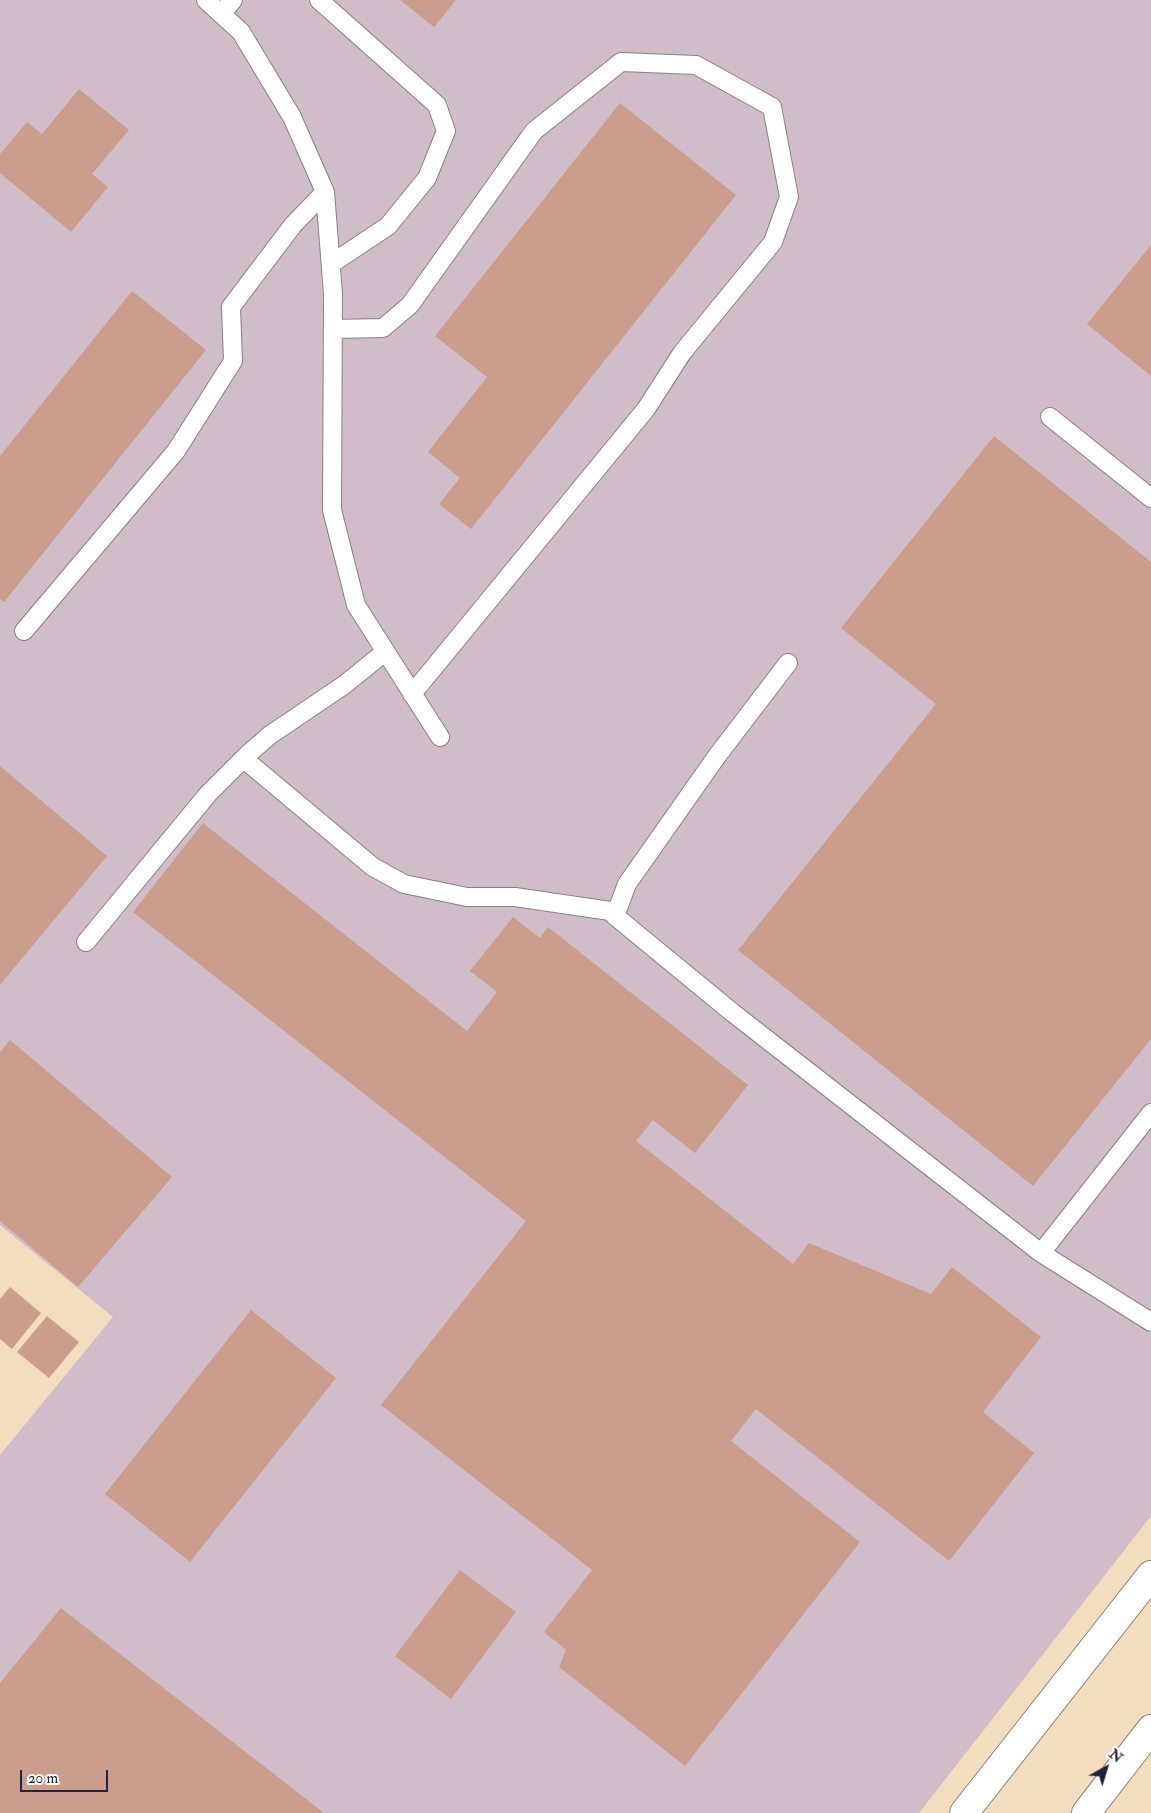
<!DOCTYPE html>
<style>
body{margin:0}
#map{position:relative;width:1151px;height:1813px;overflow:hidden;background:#f3ddbf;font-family:"IM FELL Double Pica",serif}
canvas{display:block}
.north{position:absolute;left:1081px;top:1743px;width:50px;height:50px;-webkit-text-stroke:4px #fdfcf7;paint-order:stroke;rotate:39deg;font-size:14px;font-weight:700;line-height:20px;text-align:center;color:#22223b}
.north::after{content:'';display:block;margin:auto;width:18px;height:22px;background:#22223b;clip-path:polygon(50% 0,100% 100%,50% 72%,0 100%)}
.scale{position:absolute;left:20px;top:1770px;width:88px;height:22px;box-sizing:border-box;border:2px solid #22223b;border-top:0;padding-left:6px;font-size:15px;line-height:18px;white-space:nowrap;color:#22223b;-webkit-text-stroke:4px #fdfcf7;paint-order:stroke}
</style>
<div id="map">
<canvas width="1151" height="1813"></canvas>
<div class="north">N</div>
<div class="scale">20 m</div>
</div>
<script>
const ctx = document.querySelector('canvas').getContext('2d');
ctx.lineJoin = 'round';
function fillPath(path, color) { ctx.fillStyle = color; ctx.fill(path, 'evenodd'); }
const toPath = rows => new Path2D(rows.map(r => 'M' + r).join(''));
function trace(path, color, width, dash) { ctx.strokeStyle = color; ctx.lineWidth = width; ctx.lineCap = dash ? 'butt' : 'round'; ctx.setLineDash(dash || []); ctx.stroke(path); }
fillPath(toPath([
 [0,0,1151,0,1151,1516,919,1813,0,1813,0,1455,113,1317,0,1225]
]), '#d1bdc9');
fillPath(toPath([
 [400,0,456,0,434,27],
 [79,89,129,130,92,174,108,187,71,232,0,173,0,154,27,122,42,134],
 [620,103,736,195,471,529,439,504,460,478,428,452,487,377,435,336],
 [1151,245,1151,376,1087,324],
 [132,291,206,350,4,602,0,599,0,456],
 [994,436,1151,562,1151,1039,1033,1186,738,950,936,704,841,628],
 [0,766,107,856,0,985],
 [203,823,467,1031,497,992,470,971,513,917,540,938,548,927,748,1085,695,1153,653,1120,636,1141,793,1264,809,1243,931,1294,952,1267,1041,1337,983,1412,1034,1453,949,1561,756,1409,731,1441,860,1542,685,1766,559,1667,566,1650,544,1632,592,1570,381,1405,526,1221,133,912],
 [10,1040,172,1177,78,1287,0,1221,0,1052],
 [10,1287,41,1313,12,1349,0,1339,0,1299],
 [251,1310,336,1378,190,1562,105,1494],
 [47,1316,79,1342,49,1378,17,1352],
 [460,1570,516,1612,451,1699,395,1656],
 [61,1608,324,1813,0,1813,0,1683]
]), '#cb9d8d');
const lane = toPath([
 [206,0,241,32,292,117,325,192,333,294,332,510,356,605,440,737],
 [319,0,437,105,446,131,427,178,388,226,331,264],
 [221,14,233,0],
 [333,329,383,328,410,305,534,131,621,62,696,65,772,107,789,197,773,242,682,353,646,409,412,694],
 [1050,417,1151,498],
 [24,631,176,451,233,361,231,307,293,225,325,192],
 [788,663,717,756,627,884,615,916,733,1013,1041,1253,1151,1322],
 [244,759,373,867,404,884,467,897,515,897,617,912],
 [86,942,208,794,247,755,270,735,344,685,385,652],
 [1041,1253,1151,1113]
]);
const secondary = toPath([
 [964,1813,1151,1575]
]);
const highway = toPath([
 [1086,1813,1151,1729]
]);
trace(lane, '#8a807d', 20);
trace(secondary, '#8a807d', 30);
trace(highway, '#8a807d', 30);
trace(lane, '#fff', 18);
trace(secondary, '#fff', 28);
trace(highway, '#fff', 28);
</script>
